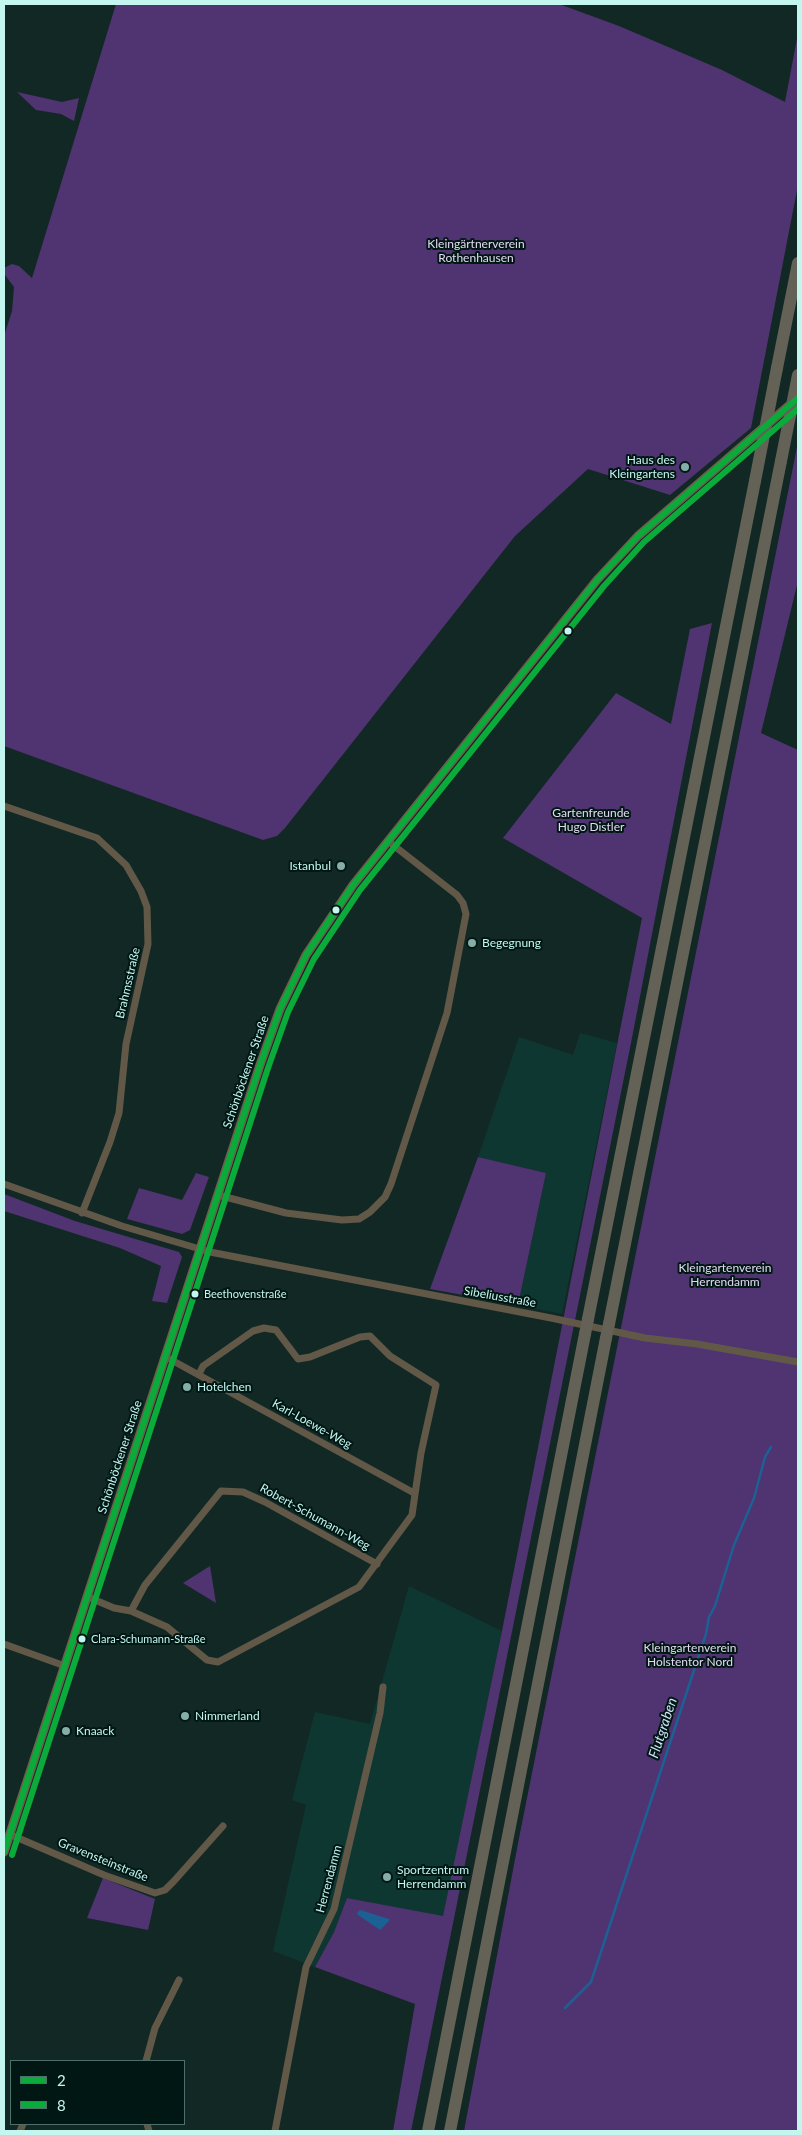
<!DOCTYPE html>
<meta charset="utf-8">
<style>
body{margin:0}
#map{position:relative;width:802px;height:2135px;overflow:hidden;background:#122825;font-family:Lato,sans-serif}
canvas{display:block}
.frame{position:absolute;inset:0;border:5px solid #c3f6ef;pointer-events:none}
.legend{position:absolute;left:10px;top:2060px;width:175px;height:65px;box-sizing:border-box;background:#001714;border:1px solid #4e706c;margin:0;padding:6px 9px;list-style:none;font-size:15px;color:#c3f6ef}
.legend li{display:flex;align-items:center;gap:10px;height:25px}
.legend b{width:25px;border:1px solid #4e706c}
</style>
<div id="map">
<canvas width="802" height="2135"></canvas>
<div class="frame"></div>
<ul class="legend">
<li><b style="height:6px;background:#0aaa3b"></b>2</li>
<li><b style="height:6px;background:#0aaa3b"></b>8</li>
</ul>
</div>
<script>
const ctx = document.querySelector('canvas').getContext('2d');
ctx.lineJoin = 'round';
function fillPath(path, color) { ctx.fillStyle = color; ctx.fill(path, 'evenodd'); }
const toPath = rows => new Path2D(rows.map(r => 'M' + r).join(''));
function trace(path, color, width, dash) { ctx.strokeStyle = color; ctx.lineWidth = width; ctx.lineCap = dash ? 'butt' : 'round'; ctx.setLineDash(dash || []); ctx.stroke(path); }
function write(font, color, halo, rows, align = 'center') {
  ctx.font = font + ' Lato,sans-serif'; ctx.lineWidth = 4; ctx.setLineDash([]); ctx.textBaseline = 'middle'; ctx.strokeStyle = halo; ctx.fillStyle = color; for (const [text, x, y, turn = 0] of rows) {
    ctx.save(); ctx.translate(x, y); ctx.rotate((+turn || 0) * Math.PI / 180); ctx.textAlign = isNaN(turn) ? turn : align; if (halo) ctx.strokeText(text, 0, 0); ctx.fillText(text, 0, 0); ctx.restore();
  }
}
fillPath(toPath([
 [580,1033,617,1043,562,1314,518,1305,546,1173,478,1157,519,1037,573,1055],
 [409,1586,502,1631,443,1917,347,1898,334,1932,315,1967,273,1951,306,1805,292,1800,315,1712,370,1724]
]), '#0f3732');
fillPath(toPath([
 [116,4,559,4,619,26,722,70,785,102,798,33,798,185,751,428,670,495,588,469,515,536,285,828,277,836,263,840,4,746,4,336,12,311,14,287,5,275,4,268,12,264,19,266,32,278],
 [17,92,62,102,79,98,74,121,61,114,36,110],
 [798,442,798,581,761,733,798,750,798,2131,464,2131,519,1838],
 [712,623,631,1043,411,2131,393,2131,415,2004,315,1967,334,1932,347,1898,443,1916,502,1631,642,918,503,838,616,693,671,724,690,629],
 [478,1157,546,1173,518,1305,430,1289],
 [196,1173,209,1177,190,1230,182,1234,127,1219,139,1188,182,1200],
 [4,1194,75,1221,179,1252,182,1257,167,1303,152,1301,161,1266,120,1248,4,1211],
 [210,1566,216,1603,183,1583],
 [103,1878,155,1899,148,1930,87,1918]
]), '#503371');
fillPath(toPath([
 [360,1910,389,1919,389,1921,380,1930,358,1915,357,1913]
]), '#1b6194');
trace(toPath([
 [565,2008,591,1982,706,1634,709,1617,715,1606,734,1545,754,1498,765,1457,771,1447]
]), '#1b6194', 2.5);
trace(toPath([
 [4,806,97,838,126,865,141,891,147,907,148,944,126,1044,119,1113,110,1142,82,1213],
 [4,1184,122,1226,210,1252,551,1318,645,1338,697,1344,798,1362],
 [218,1195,286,1213,342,1220,359,1219,370,1212,385,1197,391,1184,447,1013,466,914,463,903,457,895,388,841],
 [166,1357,414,1493],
 [88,1597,114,1608,131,1611,167,1627,207,1660,218,1662,359,1587,412,1515,421,1453,436,1385,390,1356,370,1336,360,1337,310,1357,298,1359,276,1330,264,1328,253,1331,203,1366,199,1374],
 [131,1611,145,1585,221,1491,243,1492,265,1502,377,1564],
 [4,1644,65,1666],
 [9,1834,104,1875,155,1893,165,1890,174,1881,223,1826],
 [146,2061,155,2028,179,1980],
 [147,2124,149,2131],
 [20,2131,23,2124],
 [275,2131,306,1967,334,1909,380,1713,383,1687]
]), '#625848', 7);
trace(toPath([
 [4,1852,260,1065,280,1009,306,955,353,885,597,580,638,536,792,403]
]), '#6e5f4a', 9);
trace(toPath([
 [777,368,798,263],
 [588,1319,755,481],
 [609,1324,781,461],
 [428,2131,585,1334],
 [450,2131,606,1338]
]), '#646256', 12);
trace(toPath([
 [781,461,798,375],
 [755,481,777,368],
 [585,1334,588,1319],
 [606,1338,609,1324]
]), '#646256', 12);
trace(toPath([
 [4,1852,260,1065,280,1009,306,955,353,885,597,580,638,536,798,398]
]), '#0aaa3b', 6);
trace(toPath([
 [12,1855,268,1068,288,1012,314,959,360,890,604,586,644,542,798,409]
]), '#0aaa3b', 6);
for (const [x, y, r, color] of [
 [685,467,5,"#85aea8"],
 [568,631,4.5,"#c3f6ef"],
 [341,866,5,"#85aea8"],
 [336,910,4.5,"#c3f6ef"],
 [472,943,5,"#85aea8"],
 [195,1294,4.5,"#c3f6ef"],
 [187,1387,5,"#85aea8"],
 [82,1639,4.5,"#c3f6ef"],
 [185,1716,5,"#85aea8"],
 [66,1731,5,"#85aea8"],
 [387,1877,5,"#85aea8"]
]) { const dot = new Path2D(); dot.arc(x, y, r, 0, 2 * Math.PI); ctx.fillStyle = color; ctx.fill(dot); trace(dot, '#001714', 2); }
write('11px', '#c3f6ef', '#001714', [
 ["Beethovenstraße",204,1294],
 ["Clara-Schumann-Straße",91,1639]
], 'left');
write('12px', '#e3d9f1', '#001714', [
 ["Kleingärtnerverein",476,244],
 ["Rothenhausen",476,258],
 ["Gartenfreunde",591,813],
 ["Hugo Distler",591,827],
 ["Kleingartenverein",725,1268],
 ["Herrendamm",725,1282],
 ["Kleingartenverein",690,1648],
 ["Holstentor Nord",690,1662]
]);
write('12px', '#c3f6ef', '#001714', [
 ["Haus des",675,460,"right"],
 ["Kleingartens",675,474,"right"],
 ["Istanbul",331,866,"right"],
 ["Begegnung",482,943],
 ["Hotelchen",197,1387],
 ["Nimmerland",195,1716],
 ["Knaack",76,1731],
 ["Sportzentrum",397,1870],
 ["Herrendamm",397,1884]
], 'left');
write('12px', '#c3f6ef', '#001714', [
 ["Brahmsstraße",128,983,-77],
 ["Schönböckener Straße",246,1072,-71],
 ["Sibeliusstraße",500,1297,10],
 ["Karl-Loewe-Weg",312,1424,29],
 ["Schönböckener Straße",120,1457,-72],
 ["Robert-Schumann-Weg",315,1517,29],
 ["Gravensteinstraße",103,1860,22],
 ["Herrendamm",329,1879,-75]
]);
write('italic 14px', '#cfe4f7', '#001714', [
 ["Flutgraben",663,1728,-72]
]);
</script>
